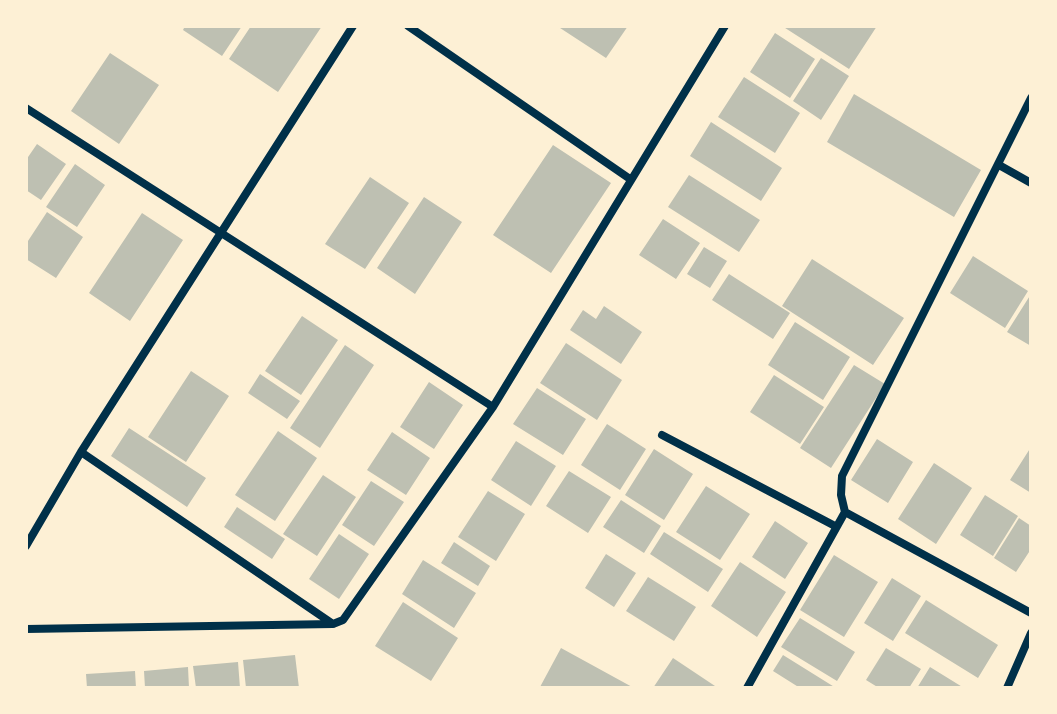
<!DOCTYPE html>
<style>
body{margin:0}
#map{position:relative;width:1057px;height:714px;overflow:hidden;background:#fdf0d5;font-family:Helvetica,sans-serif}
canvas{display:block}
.frame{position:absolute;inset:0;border:28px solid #fdf0d5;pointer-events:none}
</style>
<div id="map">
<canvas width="1057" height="714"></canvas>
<div class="frame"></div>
</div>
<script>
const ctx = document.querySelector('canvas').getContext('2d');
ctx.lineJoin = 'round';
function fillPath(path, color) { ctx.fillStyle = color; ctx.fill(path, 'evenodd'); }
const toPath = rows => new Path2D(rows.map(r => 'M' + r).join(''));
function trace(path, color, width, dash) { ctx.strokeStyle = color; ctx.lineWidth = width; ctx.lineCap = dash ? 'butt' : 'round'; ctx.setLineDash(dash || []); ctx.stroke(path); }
fillPath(toPath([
 [185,26,242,26,222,56,183,30],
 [251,26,322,26,278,92,229,59],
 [557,26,628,26,606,58],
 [782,26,877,26,849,69],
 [775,33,815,59,790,98,750,72],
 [110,53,159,85,119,144,71,111],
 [821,58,849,76,821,120,793,101],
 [744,77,800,113,775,153,718,117],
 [854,94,981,170,954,217,827,142],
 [711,122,782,168,761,201,690,156],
 [37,144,66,164,41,200,26,190,26,160],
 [553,145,611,183,551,273,493,235],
 [75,164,105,185,77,227,46,207],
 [689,175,760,220,739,252,668,207],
 [370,177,409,203,365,269,325,244],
 [424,197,462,222,415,294,377,268],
 [47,212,83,237,56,278,26,259,26,244],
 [142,213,183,240,130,321,89,293],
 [663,219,700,243,676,279,639,255],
 [704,247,727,261,710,288,687,274],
 [973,256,1028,291,1005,328,950,293],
 [812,259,904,318,873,365,782,306],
 [729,274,790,313,773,339,712,300],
 [1031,294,1031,346,1007,332],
 [604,306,642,332,621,364,570,330,583,310,596,319],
 [302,316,338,340,301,395,265,371],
 [795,322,850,357,823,400,768,365],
 [566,343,622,380,597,420,540,383],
 [345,345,374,365,320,448,290,428],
 [854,365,885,384,831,468,800,448],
 [191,371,229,396,186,462,148,437],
 [260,374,300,401,287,419,248,393],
 [774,375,824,407,800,444,750,412],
 [429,382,463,405,434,449,400,427],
 [537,388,586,419,563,455,513,424],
 [607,424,646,449,620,490,581,465],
 [129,428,206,478,187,507,111,456],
 [278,431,317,458,275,521,235,495],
 [392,432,430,458,406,495,367,470],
 [877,439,913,462,888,503,851,480],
 [516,441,556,466,531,506,491,480],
 [1031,447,1031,493,1010,480],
 [654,449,693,474,664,520,625,495],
 [934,463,972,488,936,544,898,519],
 [569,471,611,497,588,533,546,506],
 [323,475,356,497,317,556,283,534],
 [371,481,404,502,374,546,342,525],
 [706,486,750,514,720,560,676,532],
 [488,491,525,514,496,561,458,537],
 [985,495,1018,516,993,556,960,535],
 [621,500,661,526,644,553,603,527],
 [237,507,285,539,272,559,224,527],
 [1019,518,1031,526,1031,549,1016,572,994,558],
 [775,521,808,543,785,579,752,557],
 [664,532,723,569,708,592,650,554],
 [339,534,369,554,339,599,309,579],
 [454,542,490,566,478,586,441,563],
 [606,554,636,573,614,607,585,588],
 [834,555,878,582,844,637,800,610],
 [423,560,476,593,454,628,402,594],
 [740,562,786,592,757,637,711,606],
 [648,577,696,607,674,641,626,611],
 [892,578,921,596,893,641,864,623],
 [926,600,998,645,978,678,905,633],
 [403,602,458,638,431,681,375,646],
 [800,618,855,652,837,681,781,647],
 [561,648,634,688,540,687],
 [886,648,921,669,909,688,879,688,866,680],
 [295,655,299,688,246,688,243,660],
 [783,655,836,688,800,688,773,671],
 [673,658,718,688,653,688],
 [238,662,240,688,196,688,193,666],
 [188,667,189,688,145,688,144,671],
 [930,667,964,688,917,688],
 [135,671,136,688,87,688,86,674]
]), '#bec0b2');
trace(toPath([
 [408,26,630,179],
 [26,108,493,407],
 [999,165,1031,183],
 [662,435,835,526],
 [81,452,353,26],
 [845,512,1031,613],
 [26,546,81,452,333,624,343,620,493,407,725,26],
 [26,629,333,624],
 [747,688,845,512,841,495,842,476,1031,98],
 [1007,688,1031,633]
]), '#003049', 8);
</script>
